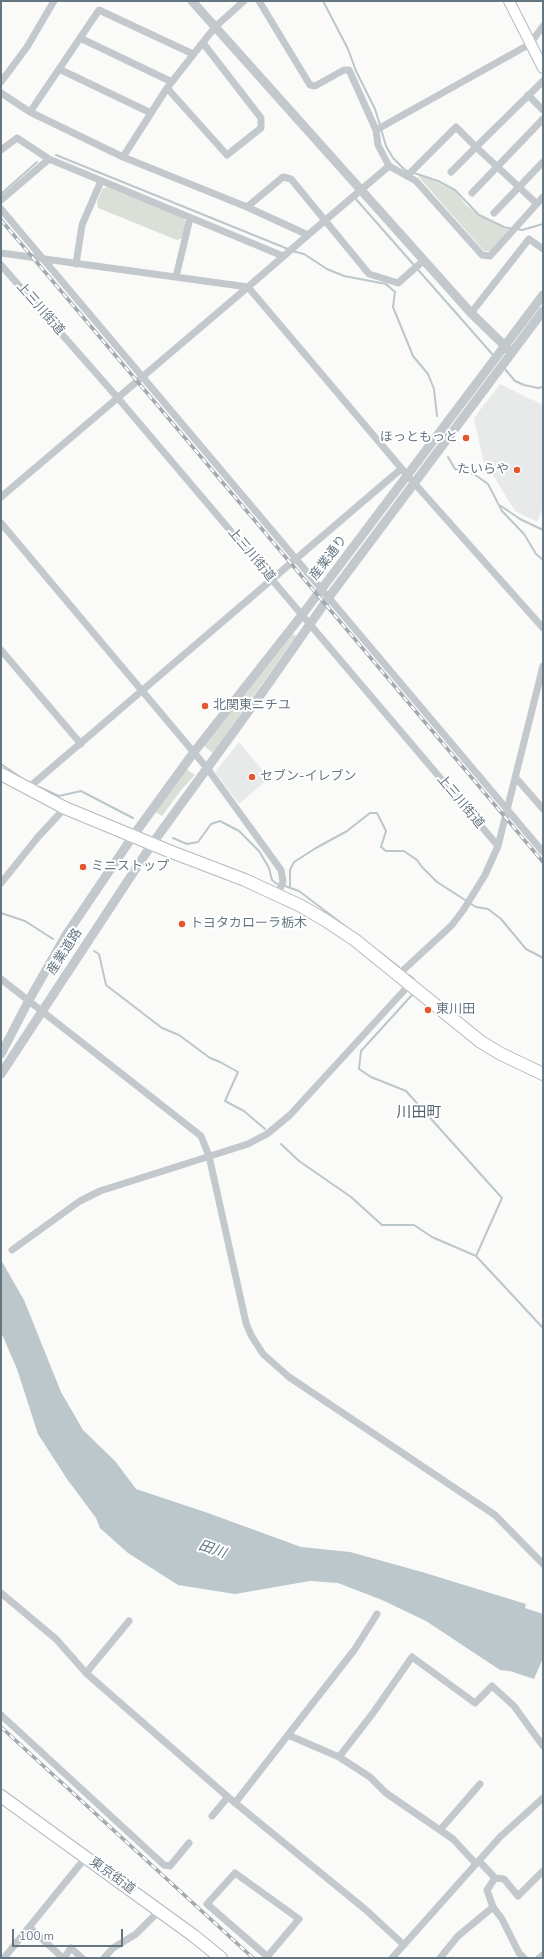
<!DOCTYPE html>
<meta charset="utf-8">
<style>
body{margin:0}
#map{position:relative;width:544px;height:1959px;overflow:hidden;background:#fafaf8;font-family:"Nunito Sans",sans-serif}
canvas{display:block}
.frame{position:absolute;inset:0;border:2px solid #657683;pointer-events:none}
.scale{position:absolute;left:12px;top:1929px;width:111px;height:18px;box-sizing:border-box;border:2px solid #657683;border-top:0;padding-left:5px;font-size:12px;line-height:14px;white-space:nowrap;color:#657683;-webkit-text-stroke:3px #fff;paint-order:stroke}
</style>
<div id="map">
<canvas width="544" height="1959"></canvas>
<div class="frame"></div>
<div class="scale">100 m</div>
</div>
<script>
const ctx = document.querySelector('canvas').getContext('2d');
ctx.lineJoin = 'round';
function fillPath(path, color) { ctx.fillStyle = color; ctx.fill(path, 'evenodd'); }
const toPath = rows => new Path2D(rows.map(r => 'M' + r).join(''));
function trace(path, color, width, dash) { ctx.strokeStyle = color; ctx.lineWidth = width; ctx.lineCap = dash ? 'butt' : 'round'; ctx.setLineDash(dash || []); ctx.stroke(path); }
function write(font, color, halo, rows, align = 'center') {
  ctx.font = font + ' "Nunito Sans","Noto Sans JP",sans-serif'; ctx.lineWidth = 4; ctx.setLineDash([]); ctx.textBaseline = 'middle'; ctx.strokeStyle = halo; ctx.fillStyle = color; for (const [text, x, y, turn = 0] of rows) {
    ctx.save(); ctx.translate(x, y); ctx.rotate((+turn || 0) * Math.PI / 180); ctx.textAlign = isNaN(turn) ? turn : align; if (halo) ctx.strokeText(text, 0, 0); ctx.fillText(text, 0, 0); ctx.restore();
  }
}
fillPath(toPath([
 [500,384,543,405,543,508,537,522,515,511,483,459,474,418],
 [239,742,269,778,239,804,215,772]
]), '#e8e9e9');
fillPath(toPath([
 [418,176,428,178,455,191,466,205,478,215,503,228,511,230,490,251,484,251],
 [107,187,184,218,186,223,182,238,177,240,98,208,97,202,102,189],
 [293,634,296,636,213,753,204,746],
 [186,769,195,775,182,789,162,816,155,812]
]), '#dadfd7');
fillPath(toPath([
 [1,1260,24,1300,61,1392,83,1430,115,1461,136,1489,208,1513,301,1547,350,1552,422,1572,526,1604,525,1608,543,1614,543,1658,534,1679,510,1671,500,1670,426,1621,382,1600,338,1583,310,1581,235,1594,178,1585,128,1553,100,1528,96,1518,67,1479,38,1434,17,1369,1,1332]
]), '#bbc7cb');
trace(toPath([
 [323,1,348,49,356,71,375,109,380,125],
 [381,129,386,146,393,158,405,170,409,172],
 [56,155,288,249],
 [414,173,438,181,455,190,479,215,504,227,512,229],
 [1,194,37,162],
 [355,198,493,355],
 [516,229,522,230,543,224],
 [292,251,304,254,327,269,344,276,386,284,395,292,393,307,413,356,428,374,434,389,437,416],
 [504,368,515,381,524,385,538,388,543,387],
 [448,457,455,469,474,474,488,484,502,511,524,534,536,554,543,560],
 [501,506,520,519,543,530],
 [1,764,23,779],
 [39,787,59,796,81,791,133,818],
 [173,838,187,844,198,842,211,824,220,821,239,831,259,851,269,868,272,880,277,884],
 [285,886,299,891,399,967],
 [290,888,290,870,294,862,316,848,347,831,370,813,377,813,386,831,381,847,386,851,404,851,417,860,422,867,437,882,476,907,488,909,501,919,526,949,543,958],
 [1,913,25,921,53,939],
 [94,951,99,954,106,985,162,1028,179,1035,210,1058,220,1062,238,1072,225,1101,244,1111,265,1129],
 [409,975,414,979],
 [412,995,361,1051,359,1069,371,1077,406,1091,502,1198,476,1256,543,1328],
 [281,1144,299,1161,351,1197,382,1225,414,1225,432,1237,476,1256]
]), '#bbc7cb', 2);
const secondary = toPath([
 [509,1,543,68]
]);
const primary = toPath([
 [1,774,65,808,169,851,245,880,301,906,325,920,355,940,481,1042,501,1054,543,1074]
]);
const trunk = toPath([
 [1,1796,194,1936,221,1958]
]);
trace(secondary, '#b3babf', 12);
trace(primary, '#b5babe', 14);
trace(trunk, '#b4b9bd', 14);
trace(toPath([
 [80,38,172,82],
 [59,69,151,113],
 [543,81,476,147,519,187,543,162],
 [1,82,27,47,54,1],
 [167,88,227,155,261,128,261,118,203,43],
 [1,93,30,112,123,157,247,207,308,235,389,166,378,145,376,130,349,70,344,70,315,86,310,85,259,1],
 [528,95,543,110],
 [30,112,99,10,193,54],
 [376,130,530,44,543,26],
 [1,150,17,138,49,159],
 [123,157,167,88,215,27,244,1],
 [389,166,416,181,482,255,490,256,543,197],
 [407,176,456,127,476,147,451,172],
 [472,193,543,119],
 [1,200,49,159,283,256],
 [247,207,283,177,291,179,369,274,398,283,423,261],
 [1,209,543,852],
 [494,213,519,187,537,204],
 [1,253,248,287,308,235],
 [76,264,82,225,101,181],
 [1,265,117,397,498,846],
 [176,277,190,218],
 [471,313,529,239,543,249],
 [1,497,248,287,407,475,543,628],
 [1,523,207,768,281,870,283,881,278,894],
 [1,650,81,744],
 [516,778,543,809],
 [27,789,401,469],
 [1,883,38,837,65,808],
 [398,975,452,925,464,909,485,875,498,846,543,666],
 [1,979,201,1136,209,1156,246,1323,251,1335,263,1354,289,1377,495,1515,543,1564],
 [12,1250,80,1201,100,1191,248,1144,267,1134,290,1115,410,984],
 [1,1593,56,1639,86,1673,228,1797,366,1910,404,1945],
 [86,1673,129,1621],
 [1,1715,164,1865,170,1866,189,1843],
 [288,1735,339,1757,373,1713,412,1657,475,1703,492,1686,514,1706,543,1746],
 [339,1757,370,1777,386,1793,453,1839,476,1864],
 [235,1803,355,1649,377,1614],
 [212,1816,228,1797],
 [440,1830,480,1784],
 [479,1861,495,1878,504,1879,518,1896,543,1871],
 [495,1878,487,1890,493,1907,502,1919,519,1953,524,1958],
 [29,1927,63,1958],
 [267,1957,299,1919,235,1873,207,1904,269,1958],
 [4,1958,86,1857],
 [64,1958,71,1948,82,1958],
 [104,1958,113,1948,136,1934,159,1911],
 [392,1958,500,1837,543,1798],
 [440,1958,458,1936,493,1907],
 [539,1958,543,1955]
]), '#c3c8cc', 7);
trace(toPath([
 [192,1,471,313,508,349],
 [1,1054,29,1000,66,935,133,836,194,752,302,615,543,295],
 [1,1074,152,844,264,690,329,597,543,311]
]), '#c3c8cc', 9);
trace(secondary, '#fff', 10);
trace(primary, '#fff', 12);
trace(trunk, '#fff', 12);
const rail = toPath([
 [1,220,543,862],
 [1,1727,253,1958]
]);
trace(rail, '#a2aab0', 3.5);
trace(rail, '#fff', 2, [6]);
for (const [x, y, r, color] of [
 [466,438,4,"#e4572e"],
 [517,470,4,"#e4572e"],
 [205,706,4,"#e4572e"],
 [252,777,4,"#e4572e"],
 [83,867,4,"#e4572e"],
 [182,924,4,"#e4572e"],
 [428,1010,4,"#e4572e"]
]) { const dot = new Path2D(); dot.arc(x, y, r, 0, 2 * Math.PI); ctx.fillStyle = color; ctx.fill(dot); trace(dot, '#fff', 1.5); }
write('13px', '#657683', '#fff', [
 ["上三川街道",40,309,49],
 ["上三川街道",251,555,50],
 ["産業通り",329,558,-53],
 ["上三川街道",460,802,50],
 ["産業道路",65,952,-57],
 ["東京街道",112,1876,36]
]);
write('13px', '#657683', '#fff', [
 ["ほっともっと",458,438,"right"],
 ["たいらや",509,470,"right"],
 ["北関東ニチユ",213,706],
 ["セブン-イレブン",260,777],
 ["ミニストップ",91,867],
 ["トヨタカローラ栃木",190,924],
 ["東川田",436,1010]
], 'left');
write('italic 14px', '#60757c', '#fff', [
 ["田川",212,1550,19]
]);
write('15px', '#57646e', '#fff', [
 ["川田町",419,1113]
]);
</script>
